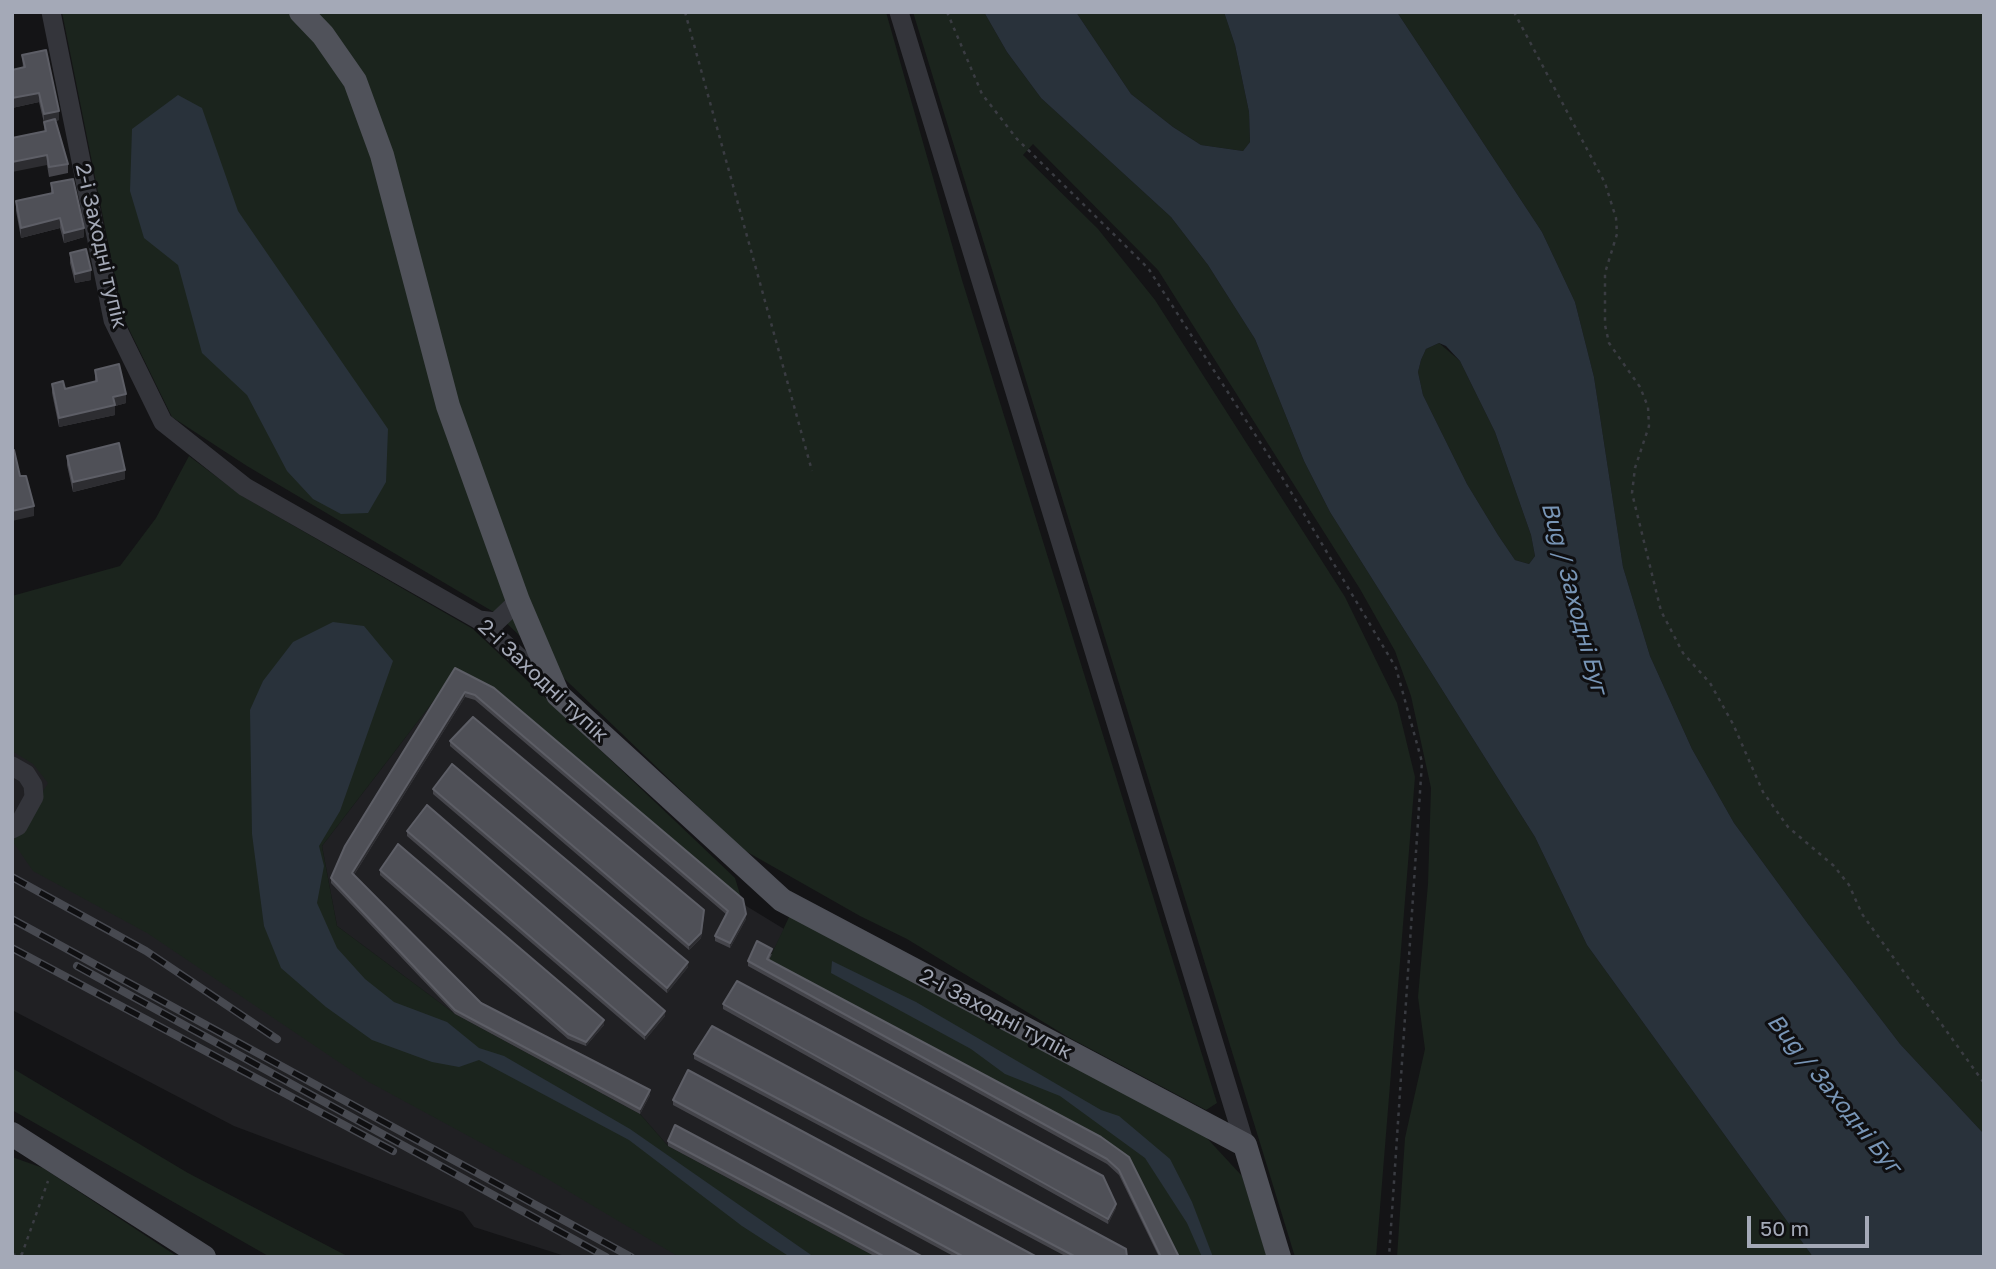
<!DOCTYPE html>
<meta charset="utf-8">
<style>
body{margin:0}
#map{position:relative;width:1996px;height:1269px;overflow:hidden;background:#141416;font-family:"Golos Text",sans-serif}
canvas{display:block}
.frame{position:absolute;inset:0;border:14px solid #a4a9b7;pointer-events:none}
.scale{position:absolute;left:1747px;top:1216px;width:122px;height:32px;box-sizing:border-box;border:4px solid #a4a9b7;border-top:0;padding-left:9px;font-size:21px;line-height:24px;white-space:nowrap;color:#a4a9b7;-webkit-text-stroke:5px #0f0f11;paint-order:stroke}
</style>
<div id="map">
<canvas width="1996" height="1269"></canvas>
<div class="frame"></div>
<div class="scale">50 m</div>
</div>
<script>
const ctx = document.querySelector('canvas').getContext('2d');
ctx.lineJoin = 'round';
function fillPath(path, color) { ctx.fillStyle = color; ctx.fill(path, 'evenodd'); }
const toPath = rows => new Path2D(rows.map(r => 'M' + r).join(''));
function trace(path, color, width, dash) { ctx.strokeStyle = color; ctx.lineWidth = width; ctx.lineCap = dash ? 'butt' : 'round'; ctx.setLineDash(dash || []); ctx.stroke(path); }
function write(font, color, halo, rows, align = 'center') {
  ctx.font = font + ' "Golos Text",sans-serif'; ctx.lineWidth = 6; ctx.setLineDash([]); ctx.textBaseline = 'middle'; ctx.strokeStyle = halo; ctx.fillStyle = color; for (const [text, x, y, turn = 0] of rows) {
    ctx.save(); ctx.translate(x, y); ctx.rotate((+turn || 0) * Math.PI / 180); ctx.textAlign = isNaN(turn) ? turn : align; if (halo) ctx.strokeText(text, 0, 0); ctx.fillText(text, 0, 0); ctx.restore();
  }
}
fillPath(toPath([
 [455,673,743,904,784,929,767,964,1101,1142,1177,1257,871,1257,668,1146,640,1114,455,1014,337,926,322,846],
 [12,730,737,1257,568,1257,474,1227,463,1212,234,1126,12,1010]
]), '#202023');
fillPath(toPath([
 [62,12,886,12,962,280,1217,1103,1206,1110,1068,1037,907,939,860,916,742,849,497,614,247,466,172,417,123,317],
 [913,12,984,12,1007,52,1041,98,1171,217,1208,265,1255,339,1304,461,1330,512,1535,837,1587,945,1813,1257,1397,1257,1405,1138,1425,1049,1418,997,1428,884,1431,788,1411,696,1395,651,1360,589,1158,270,1033,144,1023,155,1098,229,1155,300,1345,597,1397,703,1415,777,1376,1257,1295,1257],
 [1076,12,1224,12,1235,45,1249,112,1250,142,1243,151,1201,145,1173,127,1131,94],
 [1397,12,1984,12,1984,1134,1900,1044,1808,924,1734,823,1692,749,1650,656,1623,567,1594,377,1575,302,1542,232],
 [1439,343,1460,361,1495,432,1531,535,1535,556,1529,564,1515,560,1498,535,1467,484,1423,395,1418,372,1421,360,1426,349],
 [189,456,242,496,473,629,735,878,743,904,455,673,322,846,337,926,455,1014,640,1114,668,1146,876,1257,679,1257,546,1178,367,1081,147,933,33,871,13,842,48,783,33,764,12,751,12,596,120,566,156,518],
 [790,915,1204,1135,1242,1176,1267,1257,1177,1257,1129,1162,767,964],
 [12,1068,188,1173,349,1257,270,1257,12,1110],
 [12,1157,43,1168,178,1257,12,1257]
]), '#1b241d');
fillPath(toPath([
 [984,12,1076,12,1131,94,1173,127,1201,145,1243,151,1250,142,1249,112,1235,45,1224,12,1397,12,1542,232,1575,302,1594,377,1623,567,1650,656,1692,749,1734,823,1808,924,1900,1044,1984,1134,1984,1257,1813,1257,1587,945,1535,837,1330,512,1304,461,1255,339,1208,265,1171,217,1041,98,1007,52],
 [1439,343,1446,346,1460,361,1495,432,1531,535,1535,556,1529,564,1515,560,1498,535,1467,484,1423,395,1418,372,1421,360,1426,349],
 [178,95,202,108,238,211,388,429,386,482,368,513,341,514,313,499,287,471,247,395,202,353,178,265,144,238,130,191,132,129],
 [333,622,364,626,393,661,340,811,319,846,324,866,317,903,337,948,365,979,394,1002,447,1022,479,1048,504,1056,630,1129,814,1257,790,1257,742,1226,629,1140,479,1060,459,1067,432,1062,372,1040,326,1007,281,968,264,926,252,834,250,710,263,681,293,642],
 [832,961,916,1002,1101,1110,1119,1116,1170,1159,1192,1202,1213,1257,1202,1257,1187,1223,1145,1158,1060,1096,1005,1074,971,1049,831,973]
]), '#29323b');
trace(toPath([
 [685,12,812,471],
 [947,12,982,94,1017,139,1148,268,1276,467,1396,668,1422,762,1389,1257],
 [1514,12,1605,183,1616,218,1617,234,1605,273,1605,325,1609,343,1640,387,1648,407,1649,426,1635,468,1632,493,1661,611,1683,653,1710,683,1733,724,1763,792,1788,827,1834,866,1849,885,1862,914,1984,1083],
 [12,1255,22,1254,48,1181]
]), '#3a3c42', 2.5, [3.5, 5]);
trace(toPath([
 [51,12,113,320,163,422,245,487,479,620,555,691],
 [899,12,1245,1145],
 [479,620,496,622,518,601],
 [12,766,26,774,33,785,34,797,18,826,12,829]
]), '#34353b', 19);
trace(toPath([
 [301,12,323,35,355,81,382,155,448,406,518,601,558,695,782,900,1245,1145,1279,1257],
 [12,1134,204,1257]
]), '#50525a', 24);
const rail = toPath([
 [12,877,146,951,277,1039],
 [12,919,631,1257],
 [12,948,393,1151],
 [77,966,606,1257]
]);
trace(rail, '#474950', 8);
trace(rail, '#0f0f11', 5, [16]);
fillPath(toPath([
 [22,55,59,120,55,121,68,164,68,173,49,177,47,165,44,123,39,102,12,108,12,70,23,68],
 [51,183,84,237,64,243,60,228,21,238,16,211,16,201,51,193],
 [70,253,91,280,75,283,70,263],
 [95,370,126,403,115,406,115,415,59,427,52,393,52,384,65,389,95,382],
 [67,456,125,479,73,492,67,465],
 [455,668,746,919,730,948,715,941,715,936,727,915,475,700,465,697,354,875,481,1003,650,1095,640,1114,455,1014,331,883,331,878],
 [450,741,704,915,701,938,689,950,450,746],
 [433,789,688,967,667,993,433,794],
 [407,831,665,1016,645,1040,407,836],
 [380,870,604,1025,586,1046,568,1039,380,875],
 [772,954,769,960,1101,1137,1179,1257,1159,1257,1119,1175,1107,1164,748,966,748,961],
 [723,1004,1116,1208,1108,1224,723,1009],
 [694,1054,1127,1257,1067,1257,694,1059],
 [673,1100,1037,1257,955,1257,673,1105],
 [668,1141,923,1257,876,1257,668,1146]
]), '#45454b');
fillPath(toPath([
 [39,93,39,102,12,108,12,98],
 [59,111,59,120,44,124,44,114],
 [47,155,47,165,12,172,12,162],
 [60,218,60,228,21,238,21,228],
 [84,228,84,237,64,243,64,233],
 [91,270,91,280,75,283,75,274],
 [126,394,126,403,115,406,115,415,59,427,59,418,113,397],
 [125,470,125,479,73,492,73,482],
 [34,506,34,516,12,521,12,511],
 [465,692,465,697,352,878,352,873],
 [704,910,701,938,689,950,689,945],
 [746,914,746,919,730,948,730,943],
 [688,962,688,967,667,993,667,988],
 [665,1011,665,1016,645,1040,645,1035],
 [604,1020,604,1025,586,1046,586,1042],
 [650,1090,650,1095,640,1114,640,1109],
 [1116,1204,1116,1208,1108,1224,1108,1219]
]), '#2d2d31');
const building = toPath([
 [46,50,59,111,44,114,39,93,12,98,12,70,25,67,22,55,46,50],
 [55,119,68,164,49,167,47,155,12,162,12,138,46,131,44,122,55,119],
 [73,179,84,228,64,233,60,218,21,228,16,201,53,193,51,183,73,179],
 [86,249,91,270,75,274,70,253,86,249],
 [119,364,126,394,113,397,115,405,59,418,52,384,63,381,65,389,97,381,95,370,119,364],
 [119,443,125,470,73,482,67,456,119,443],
 [12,450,14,450,20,476,26,476,34,506,12,511,12,450],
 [455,668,494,688,743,899,746,914,730,943,715,936,728,911,475,695,465,692,352,873,481,1003,650,1090,640,1109,455,1010,331,878,345,846,455,668],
 [473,717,704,910,701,933,689,945,450,741,473,717],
 [452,764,688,962,667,988,433,789,452,764],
 [427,805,665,1011,645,1035,407,831,427,805],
 [398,844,604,1020,586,1042,568,1034,380,870,398,844],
 [757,941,772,949,767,959,1101,1137,1129,1157,1179,1257,1161,1257,1119,1170,1107,1159,748,961,757,941],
 [737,981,1103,1176,1116,1204,1108,1219,723,1004,737,981],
 [712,1026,1126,1249,1127,1257,1076,1257,694,1054,712,1026],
 [688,1070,1037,1257,964,1257,673,1100,688,1070],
 [675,1125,923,1257,885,1257,668,1141,675,1125]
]);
fillPath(building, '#4f5057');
trace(building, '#5d5e66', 2);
write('21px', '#a4a9b7', '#0f0f11', [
 ["2-і Заходні тупік",101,246,77],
 ["2-і Заходні тупік",543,681,43],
 ["2-і Заходні тупік",996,1014,28]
]);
write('italic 23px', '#7895b6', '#0f0f11', [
 ["Bug / Заходні Буг",1574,598,75],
 ["Bug / Заходні Буг",1834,1094,51]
]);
</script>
